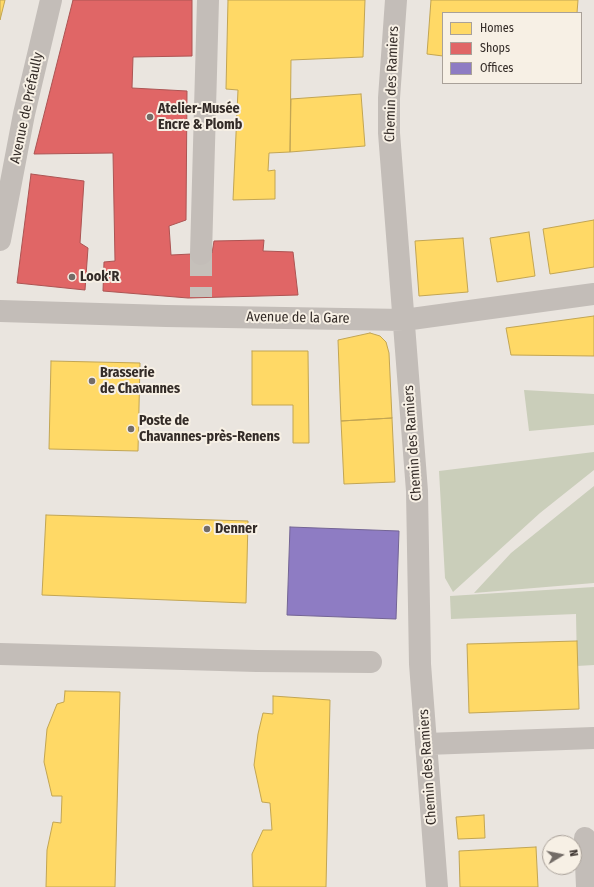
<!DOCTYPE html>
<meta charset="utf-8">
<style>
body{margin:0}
#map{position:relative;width:594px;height:887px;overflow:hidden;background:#eae5df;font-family:"Fira Sans Condensed",sans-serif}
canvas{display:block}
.legend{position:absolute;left:442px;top:12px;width:140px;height:72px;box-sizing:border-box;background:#f7f0e5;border:1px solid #a9a199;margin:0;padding:5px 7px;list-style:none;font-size:12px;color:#332b27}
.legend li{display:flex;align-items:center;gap:8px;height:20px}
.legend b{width:20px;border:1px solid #a9a199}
.north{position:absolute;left:542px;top:835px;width:40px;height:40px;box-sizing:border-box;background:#f7f0e5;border:1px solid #a9a199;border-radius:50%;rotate:80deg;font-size:11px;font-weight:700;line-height:16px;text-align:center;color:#332b27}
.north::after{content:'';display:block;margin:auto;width:14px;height:18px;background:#736c67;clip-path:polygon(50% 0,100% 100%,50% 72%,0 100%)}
</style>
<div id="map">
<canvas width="594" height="887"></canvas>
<ul class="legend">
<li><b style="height:11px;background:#ffd966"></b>Homes</li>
<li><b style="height:11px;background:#e06666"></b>Shops</li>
<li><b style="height:11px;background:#8e7cc3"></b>Offices</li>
</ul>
<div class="north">N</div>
</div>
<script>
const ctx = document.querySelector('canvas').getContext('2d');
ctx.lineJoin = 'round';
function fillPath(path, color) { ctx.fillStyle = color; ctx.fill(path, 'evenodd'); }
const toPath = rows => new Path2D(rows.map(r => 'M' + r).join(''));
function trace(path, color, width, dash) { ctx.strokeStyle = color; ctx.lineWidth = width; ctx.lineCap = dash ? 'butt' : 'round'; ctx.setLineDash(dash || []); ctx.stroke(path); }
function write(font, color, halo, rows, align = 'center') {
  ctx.font = font + ' "Fira Sans Condensed",sans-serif'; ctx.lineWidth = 4; ctx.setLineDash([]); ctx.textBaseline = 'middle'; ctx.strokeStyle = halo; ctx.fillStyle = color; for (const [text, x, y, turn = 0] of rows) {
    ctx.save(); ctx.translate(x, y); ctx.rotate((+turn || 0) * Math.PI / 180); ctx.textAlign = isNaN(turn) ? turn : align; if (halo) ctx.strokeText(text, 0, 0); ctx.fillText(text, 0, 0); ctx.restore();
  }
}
fillPath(toPath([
 [524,390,594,394,594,425,529,431],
 [594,452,594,470,540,513,453,592,445,578,439,471],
 [594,486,594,583,474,593,511,553],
 [594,587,594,665,577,666,576,614,451,619,450,596]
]), '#caceba');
const homes = toPath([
 [0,0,5,0,0,20,0,0],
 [228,0,365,0,363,57,291,60,290,152,269,153,268,171,275,170,275,199,233,200,238,90,226,89,228,0],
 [431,0,578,0,577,13,443,13,443,56,427,54,431,0],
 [361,94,365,146,290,152,291,99,361,94],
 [594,220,594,267,550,274,543,229,594,220],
 [529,232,535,276,497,282,490,238,529,232],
 [463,238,468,292,419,296,415,241,463,238],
 [594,316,594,356,511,355,506,328,594,316],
 [370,333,380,336,386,342,389,353,392,418,341,421,338,340,370,333],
 [252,351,308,351,309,443,293,443,293,405,252,405,252,351],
 [51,361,140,363,138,451,49,449,51,361],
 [392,418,395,482,344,484,341,421,392,418],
 [46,515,248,521,246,603,42,595,46,515],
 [577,641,579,709,469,713,467,644,577,641],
 [65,691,120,692,115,887,46,887,47,850,53,822,61,823,62,796,52,796,44,762,47,729,57,704,64,702,65,691],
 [273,696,330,700,326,887,253,887,252,854,263,830,272,830,270,803,262,802,254,765,258,734,263,713,273,714,273,696],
 [484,815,485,838,458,839,456,817,484,815],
 [536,847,538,887,460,887,459,851,536,847]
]);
fillPath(homes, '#ffd966');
trace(homes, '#c2a553', 1);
const shops = toPath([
 [73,0,192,0,192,56,133,57,132,88,187,91,186,220,169,226,171,255,212,253,214,241,264,240,263,251,293,252,298,295,188,298,103,291,104,262,115,261,113,153,34,154,73,0],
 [31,174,84,181,80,243,88,248,85,290,17,283,31,174]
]);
fillPath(shops, '#e06666');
trace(shops, '#ac5453', 1);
const offices = toPath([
 [290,527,399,531,396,619,287,615,290,527]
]);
fillPath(offices, '#8e7cc3');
trace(offices, '#736494', 1);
trace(toPath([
 [201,254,201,297]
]), '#c5c0ba', 22, [22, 11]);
trace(toPath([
 [396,0,389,98,389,133,417,491,420,664,437,887],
 [0,240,24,114,51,0],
 [201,254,208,0],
 [0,311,166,316,404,320,594,294],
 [0,654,257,661,371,662],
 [426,744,594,738],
 [585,838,587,887]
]), '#c3bdb8', 22);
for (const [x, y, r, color] of [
 [150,117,4,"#736c67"],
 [72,277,4,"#736c67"],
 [92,381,4,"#736c67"],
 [131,429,4,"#736c67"],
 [207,529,4,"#736c67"]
]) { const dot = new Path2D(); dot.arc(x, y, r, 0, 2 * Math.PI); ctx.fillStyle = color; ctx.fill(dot); trace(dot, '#f7f0e5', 1.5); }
write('14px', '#332b27', '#f7f0e5', [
 ["Chemin des Ramiers",392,84,-88],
 ["Avenue de Préfaully",27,108,-78],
 ["Avenue de la Gare",298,318,1],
 ["Chemin des Ramiers",413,443,-94],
 ["Chemin des Ramiers",428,767,-94]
]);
write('bold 14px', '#332b27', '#f7f0e5', [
 ["Atelier-Musée",158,109],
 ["Encre & Plomb",158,125],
 ["Look'R",80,277],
 ["Brasserie",100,373],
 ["de Chavannes",100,389],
 ["Poste de",139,421],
 ["Chavannes-près-Renens",139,437],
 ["Denner",215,529]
], 'left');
</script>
